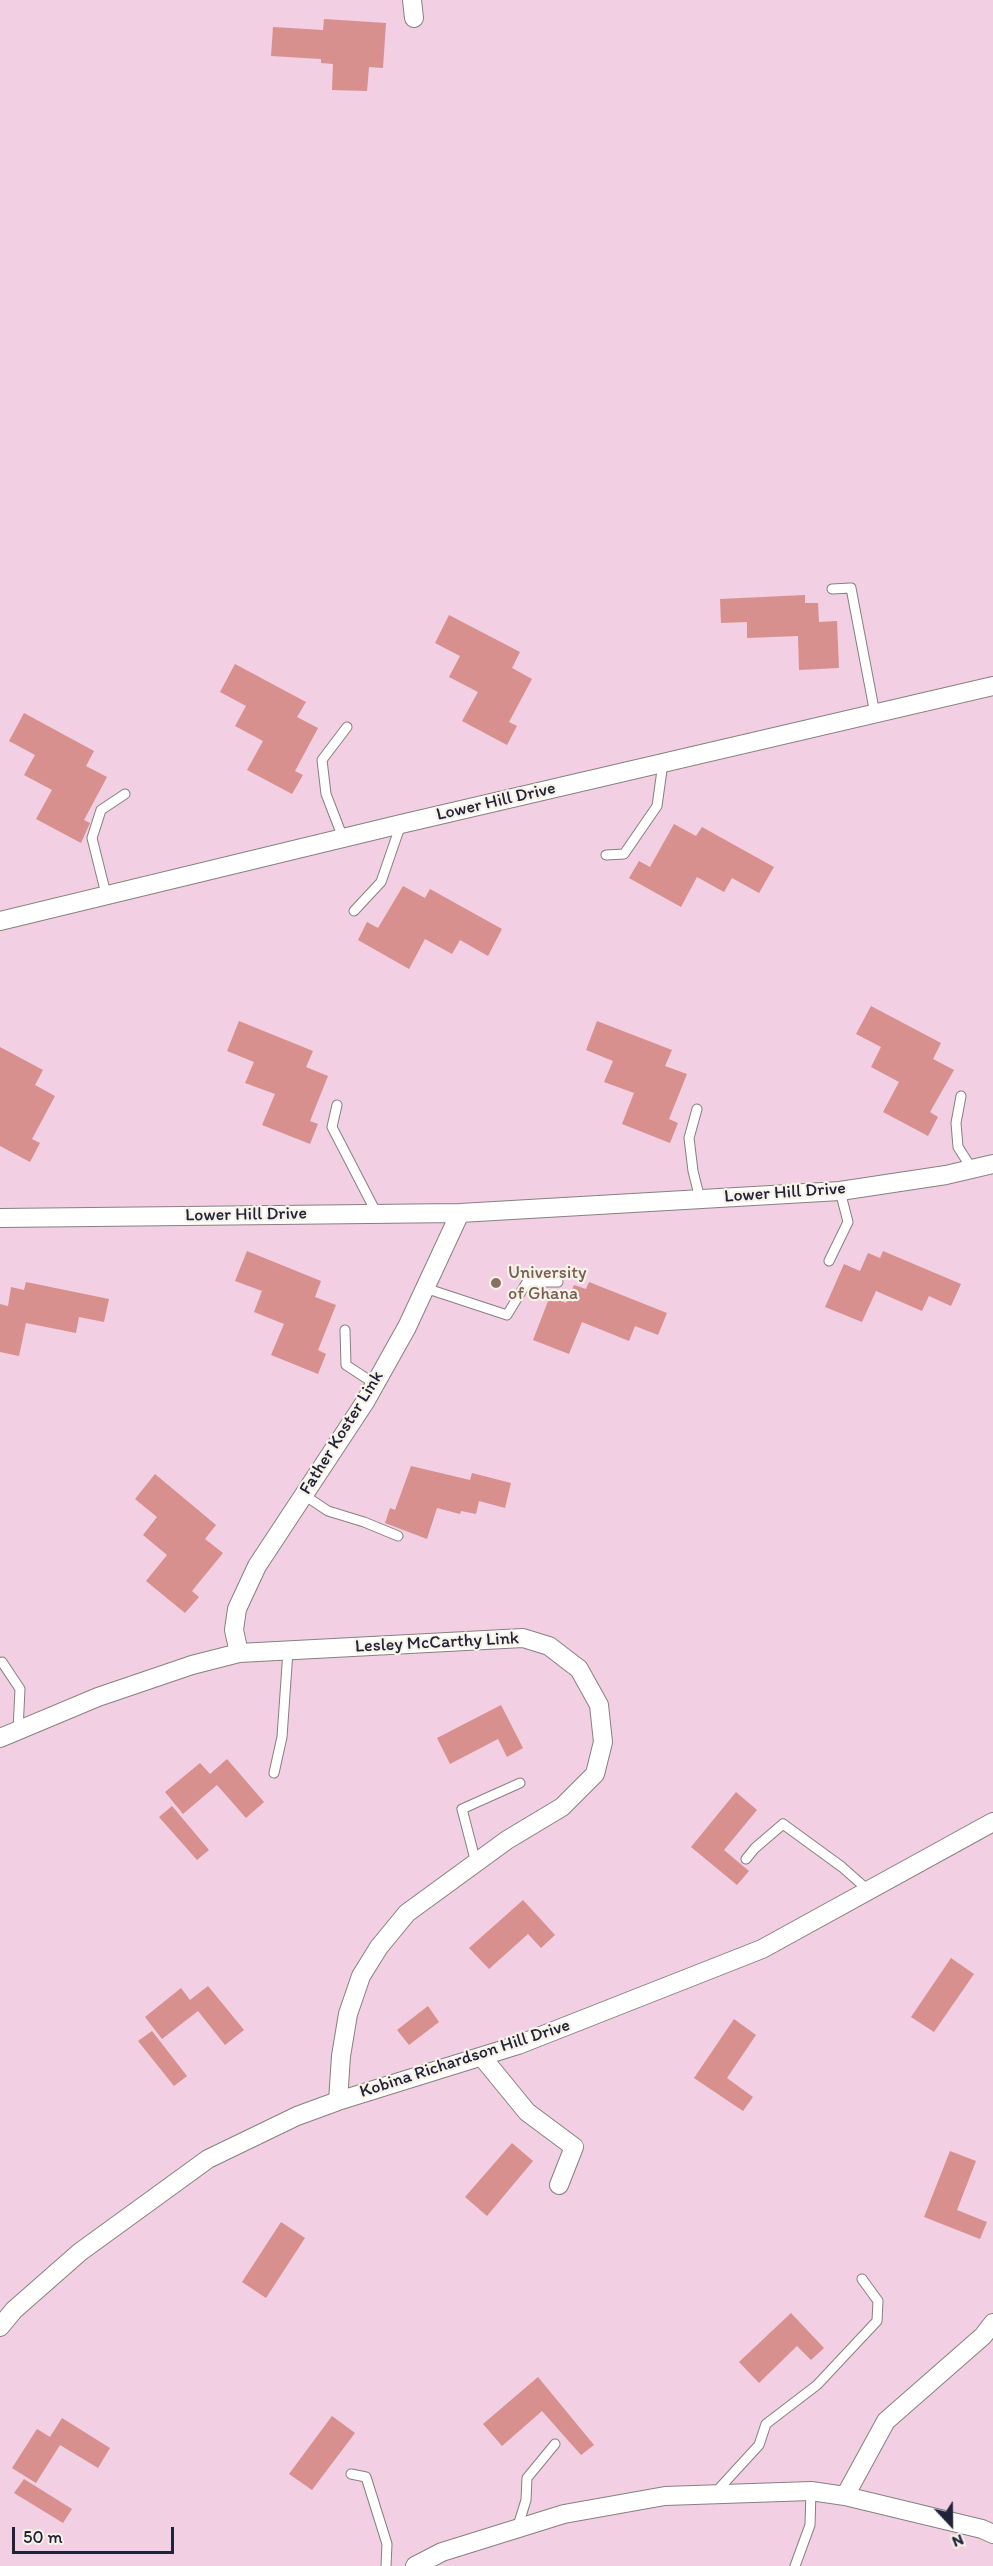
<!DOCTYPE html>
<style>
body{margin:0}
#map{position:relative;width:993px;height:2566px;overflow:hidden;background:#ece0bf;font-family:Itim,sans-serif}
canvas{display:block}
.north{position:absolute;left:921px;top:2494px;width:60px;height:60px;-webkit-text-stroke:4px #f7f3e8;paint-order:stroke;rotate:158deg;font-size:16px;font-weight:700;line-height:24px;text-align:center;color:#22223b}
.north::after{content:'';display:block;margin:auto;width:21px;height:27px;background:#22223b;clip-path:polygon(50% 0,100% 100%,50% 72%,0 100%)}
.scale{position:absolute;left:12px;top:2527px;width:162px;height:27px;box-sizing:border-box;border:3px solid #22223b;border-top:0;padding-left:8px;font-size:18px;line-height:21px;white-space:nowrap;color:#22223b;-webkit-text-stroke:4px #f7f3e8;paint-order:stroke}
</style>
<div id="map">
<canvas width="993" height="2566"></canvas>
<div class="north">N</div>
<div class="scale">50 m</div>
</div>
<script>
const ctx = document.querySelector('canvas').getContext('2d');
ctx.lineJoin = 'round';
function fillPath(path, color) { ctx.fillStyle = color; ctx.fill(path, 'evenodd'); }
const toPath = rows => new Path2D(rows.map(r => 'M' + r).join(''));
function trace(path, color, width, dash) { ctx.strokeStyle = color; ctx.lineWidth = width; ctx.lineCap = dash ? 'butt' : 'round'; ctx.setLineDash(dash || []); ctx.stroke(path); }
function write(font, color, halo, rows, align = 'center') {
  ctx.font = font + ' Itim,sans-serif'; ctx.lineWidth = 4.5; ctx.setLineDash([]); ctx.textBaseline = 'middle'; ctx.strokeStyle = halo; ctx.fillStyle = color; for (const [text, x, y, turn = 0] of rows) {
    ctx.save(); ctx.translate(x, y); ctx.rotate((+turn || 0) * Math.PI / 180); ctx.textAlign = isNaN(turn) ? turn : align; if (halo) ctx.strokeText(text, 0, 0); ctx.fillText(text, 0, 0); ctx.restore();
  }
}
fillPath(toPath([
 [0,0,993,0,993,2566,0,2566]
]), '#f2cfe2');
fillPath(toPath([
 [324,19,386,23,383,68,369,67,367,91,332,90,333,64,321,63,321,59,271,56,273,27,323,30],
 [805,595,805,603,818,603,819,622,837,621,839,668,799,670,798,636,747,638,747,622,721,623,720,599],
 [449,615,520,652,512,668,532,679,509,722,517,726,507,745,462,721,478,692,449,677,460,656,435,643],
 [235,664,306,702,297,717,318,728,295,771,303,775,292,794,247,770,263,741,235,726,246,706,220,692],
 [24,713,94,751,86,766,107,777,84,820,90,823,81,843,36,819,52,790,24,775,35,755,9,741],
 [674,824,696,836,702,827,774,867,759,893,732,878,724,892,697,877,681,907,629,878,639,861,650,867],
 [403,886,425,898,430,889,502,929,488,956,460,940,452,954,425,939,409,969,358,940,367,922,378,928],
 [871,1006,941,1043,933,1059,954,1070,930,1112,938,1117,928,1136,883,1112,899,1082,871,1067,881,1047,856,1034],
 [239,1021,313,1051,306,1067,328,1076,310,1121,318,1124,310,1144,262,1125,275,1094,245,1083,254,1062,227,1051],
 [597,1021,672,1050,665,1066,687,1074,669,1119,678,1123,670,1143,622,1124,634,1093,604,1082,613,1061,586,1050],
 [0,1047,43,1070,35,1085,55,1096,32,1139,40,1143,30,1162,0,1146],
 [247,1251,321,1281,315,1297,336,1305,318,1350,326,1354,318,1374,271,1355,284,1324,254,1312,262,1291,235,1281],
 [883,1251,961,1284,951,1306,929,1296,922,1311,876,1291,862,1322,825,1307,844,1264,860,1271,868,1253,880,1258],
 [26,1282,109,1299,104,1322,79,1317,76,1333,26,1323,19,1356,0,1352,0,1304,8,1306,11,1287,24,1290],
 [589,1282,667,1313,658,1335,635,1326,629,1341,582,1322,569,1354,533,1340,550,1296,566,1303,574,1285,586,1289],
 [411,1466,470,1480,472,1473,511,1483,505,1508,479,1501,476,1514,461,1511,460,1514,437,1508,427,1539,385,1523,390,1508,395,1510],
 [155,1474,216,1525,205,1539,223,1553,192,1591,199,1597,185,1613,146,1581,167,1555,143,1535,157,1517,135,1499],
 [501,1705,523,1748,507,1757,498,1739,450,1764,437,1738],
 [227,1759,264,1802,246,1818,217,1785,183,1814,165,1792,200,1763,210,1774],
 [736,1792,757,1810,724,1850,749,1871,737,1885,691,1847],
 [172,1806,209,1850,197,1860,159,1817],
 [523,1900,555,1935,541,1948,528,1934,489,1969,469,1948],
 [951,1958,974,1974,934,2032,911,2017],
 [208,1986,244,2030,225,2045,198,2011,162,2039,145,2017,181,1988,190,2000],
 [428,2006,439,2022,409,2045,397,2030],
 [734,2019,756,2035,727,2078,753,2097,743,2111,694,2078],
 [152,2031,187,2076,174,2086,138,2041],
 [512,2143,533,2161,487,2216,465,2197],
 [950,2151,976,2161,957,2210,987,2222,980,2239,924,2217],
 [281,2222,305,2238,266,2298,242,2282],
 [791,2313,824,2348,811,2360,797,2346,759,2383,739,2362],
 [538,2377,594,2445,581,2455,542,2411,502,2446,483,2424],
 [332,2416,355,2433,312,2490,289,2474],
 [62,2418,110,2448,98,2468,60,2445,36,2483,12,2468,37,2429,50,2437],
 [24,2479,72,2509,63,2523,14,2493]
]), '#d7908e');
const service = toPath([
 [832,589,851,588,875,714],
 [343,838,326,794,322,760,347,727],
 [606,855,624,854,657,806,663,763],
 [106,894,92,838,101,810,125,794],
 [354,911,381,882,401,824],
 [961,1096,956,1123,958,1147,972,1169],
 [337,1105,332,1127,377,1214],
 [697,1109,689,1138,693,1171,700,1199],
 [829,1261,848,1222,840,1191],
 [425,1288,507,1315,527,1282,558,1282],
 [345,1330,346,1365,375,1384],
 [304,1495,328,1511,364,1522,398,1536],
 [2,1662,20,1689,18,1730],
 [274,1773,282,1737,288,1651],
 [746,1859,755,1848,783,1824,842,1867,868,1890],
 [476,1863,462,1809,520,1783],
 [351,2474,366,2477,387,2544,386,2566],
 [715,2493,759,2445,766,2424,817,2385,877,2321,878,2301,862,2279],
 [517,2529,526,2500,527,2478,555,2444],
 [795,2566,810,2525,811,2491]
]);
const minor = toPath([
 [412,0,414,18],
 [0,921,401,824,993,686],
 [0,1218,460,1213,840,1191,946,1175,993,1164],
 [239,1653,234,1630,237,1609,257,1566,365,1402,407,1327,460,1213],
 [0,1738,98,1697,192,1665,239,1653,523,1638,549,1646,579,1669,599,1705,603,1742,595,1774,562,1807,507,1840,407,1913,379,1947,361,1976,348,2014,341,2056,338,2101],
 [482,2057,527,2112,574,2147,559,2185],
 [0,2327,14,2310,80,2252,208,2159,297,2116,338,2101,518,2045,762,1949,993,1822],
 [845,2496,886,2421,983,2336,993,2323],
 [415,2566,442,2552,564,2514,665,2496,811,2491,845,2496,982,2529,993,2534]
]);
trace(service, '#87817d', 11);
trace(minor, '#87817d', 20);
trace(service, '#fff', 9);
trace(minor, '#fff', 18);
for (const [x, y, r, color] of [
 [496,1283,6,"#8d6e63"]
]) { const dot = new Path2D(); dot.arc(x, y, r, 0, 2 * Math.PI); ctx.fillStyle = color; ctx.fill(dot); trace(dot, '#f7f3e8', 2); }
write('18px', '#22223b', '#f7f3e8', [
 ["Lower Hill Drive",496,802,-13],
 ["Lower Hill Drive",785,1193,-4],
 ["Lower Hill Drive",246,1215,-1],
 ["Father Koster Link",342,1433,-58],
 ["Lesley McCarthy Link",437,1643,-3],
 ["Kobina Richardson Hill Drive",465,2059,-18]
]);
write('18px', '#785e54', '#f7f3e8', [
 ["University",508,1273],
 ["of Ghana",508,1294]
], 'left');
</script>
